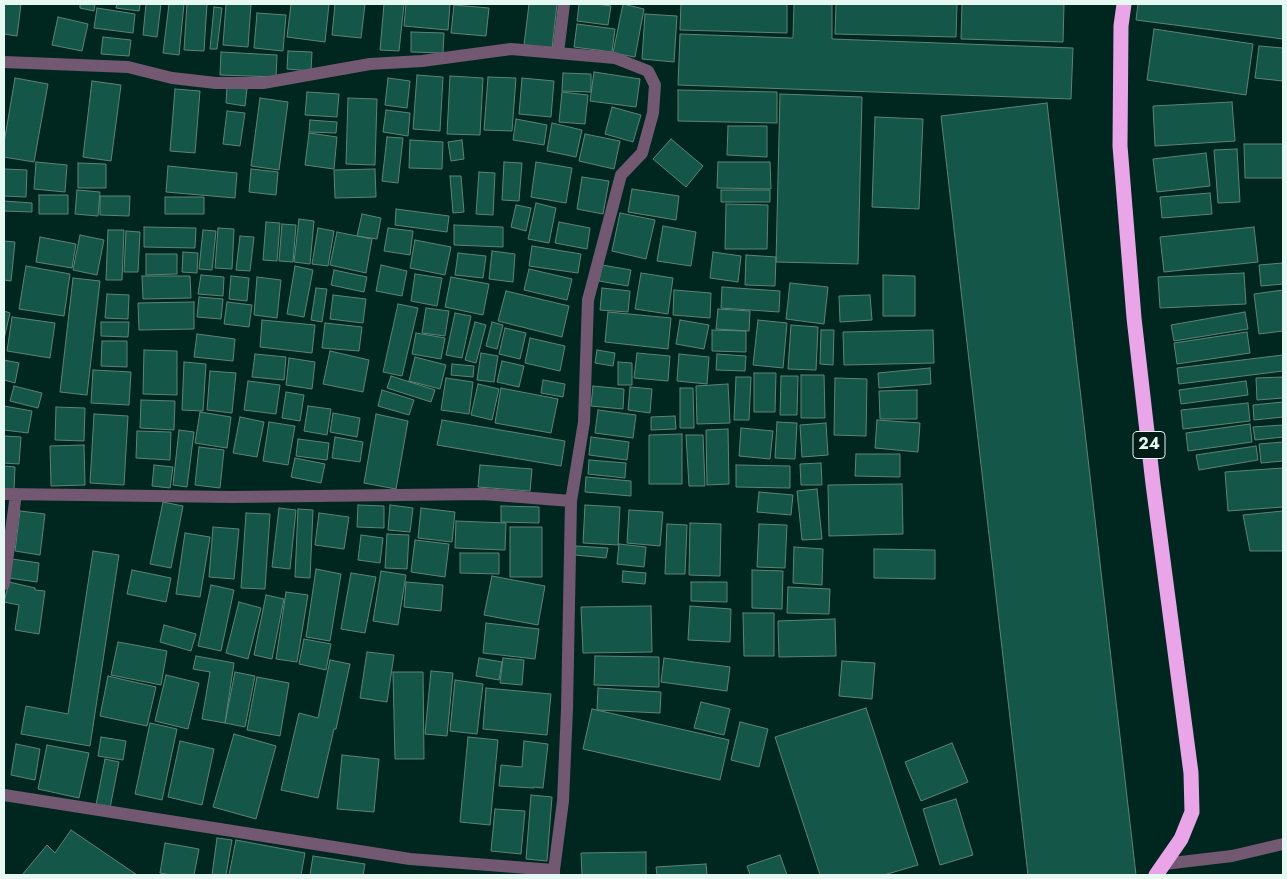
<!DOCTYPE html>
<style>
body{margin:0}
#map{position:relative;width:1287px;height:879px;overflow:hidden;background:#00271f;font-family:Jost,sans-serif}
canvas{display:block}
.frame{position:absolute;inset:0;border:5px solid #e5f9f2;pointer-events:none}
</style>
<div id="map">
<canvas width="1287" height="879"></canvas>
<div class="frame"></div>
</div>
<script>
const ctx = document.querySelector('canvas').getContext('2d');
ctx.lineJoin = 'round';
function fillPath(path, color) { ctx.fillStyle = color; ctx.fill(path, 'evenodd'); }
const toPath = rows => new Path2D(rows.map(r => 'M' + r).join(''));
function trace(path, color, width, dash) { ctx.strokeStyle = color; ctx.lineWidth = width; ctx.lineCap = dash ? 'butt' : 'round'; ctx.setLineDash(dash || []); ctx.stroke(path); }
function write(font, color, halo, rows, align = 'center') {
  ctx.font = font + ' Jost,sans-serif'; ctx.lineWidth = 4; ctx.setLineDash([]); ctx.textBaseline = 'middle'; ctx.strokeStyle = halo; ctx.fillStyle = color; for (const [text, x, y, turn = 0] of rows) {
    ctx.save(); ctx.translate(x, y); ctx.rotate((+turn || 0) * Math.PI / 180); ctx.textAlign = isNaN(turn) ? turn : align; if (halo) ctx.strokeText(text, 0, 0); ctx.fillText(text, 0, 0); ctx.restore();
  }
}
const building = toPath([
 [4,4,21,4,17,36,4,34,4,4],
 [80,4,95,4,94,11,80,8,80,4],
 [117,4,140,4,139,11,116,8,117,4],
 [146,4,161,4,157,37,143,35,146,4],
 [169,4,184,4,179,55,163,53,169,4],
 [187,4,207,4,204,51,184,50,187,4],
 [226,4,251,4,248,47,223,45,226,4],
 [291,4,329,4,325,42,287,37,291,4],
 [335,4,365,4,361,38,332,35,335,4],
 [384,4,404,4,399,51,380,50,384,4],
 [406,4,450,4,448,30,404,26,406,4],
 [529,4,557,4,552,49,524,45,529,4],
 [579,4,597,4,611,6,608,25,577,21,579,4],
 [623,4,644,9,635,57,613,53,623,4],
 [681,4,787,4,787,33,680,30,681,4],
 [794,4,832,4,832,39,1073,48,1071,99,678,85,680,34,793,38,794,4],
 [836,4,957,4,956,37,835,34,836,4],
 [962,4,1064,4,1063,42,961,39,962,4],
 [1138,4,1283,4,1283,39,1136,20,1138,4],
 [454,5,489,8,486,36,451,33,454,5],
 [214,7,222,8,217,49,210,49,214,7],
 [97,8,135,14,133,33,94,28,97,8],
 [257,13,286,15,283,51,254,48,257,13],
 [645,14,677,16,674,62,642,59,645,14],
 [58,17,88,24,82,51,52,45,58,17],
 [577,24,615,29,612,52,574,47,577,24],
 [1154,29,1253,44,1246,95,1147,80,1154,29],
 [411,32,444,33,443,53,411,52,411,32],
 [103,37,131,40,129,56,101,54,103,37],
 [1259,46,1283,48,1283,81,1255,78,1259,46],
 [288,51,312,52,311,71,287,69,288,51],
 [221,52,277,55,276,77,220,75,221,52],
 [594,72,640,79,636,107,590,101,594,72],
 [563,73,591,74,591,92,562,91,563,73],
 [417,75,443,77,440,131,413,129,417,75],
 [450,76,483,78,480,135,447,134,450,76],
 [488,77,516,78,512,131,484,130,488,77],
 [15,78,48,84,34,162,4,157,4,143,15,78],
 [388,78,410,81,407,108,385,105,388,78],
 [522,78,554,81,551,117,519,114,522,78],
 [92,81,121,85,111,161,83,157,92,81],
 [227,87,247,89,245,106,226,103,227,87],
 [175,89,200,91,195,153,170,151,175,89],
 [678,90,777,92,777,123,678,121,678,90],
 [307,92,339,94,337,117,305,115,307,92],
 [562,92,588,95,585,124,559,122,562,92],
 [780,94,862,97,858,264,776,262,780,94],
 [260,98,288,102,279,170,251,166,260,98],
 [348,98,377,99,375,165,346,164,348,98],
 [1232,102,1235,141,1155,146,1153,106,1232,102],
 [1047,103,1136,875,1028,875,941,116,1047,103],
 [612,107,641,115,633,142,605,134,612,107],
 [386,110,410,113,408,136,383,132,386,110],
 [227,111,245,113,240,146,223,144,227,111],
 [875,117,923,119,919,209,872,207,875,117],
 [516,119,547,125,544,145,513,140,516,119],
 [310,120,337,122,336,133,309,132,310,120],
 [552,123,582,130,576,157,547,151,552,123],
 [728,126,767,126,767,157,727,155,728,126],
 [309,133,337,137,334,169,305,165,309,133],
 [585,134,620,141,614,169,579,161,585,134],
 [387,137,403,138,398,183,382,181,387,137],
 [671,139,703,166,686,187,653,159,671,139],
 [410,140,443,142,442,169,409,168,410,140],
 [462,140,464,159,451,161,448,142,462,140],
 [1244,144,1283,144,1283,178,1245,178,1244,144],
 [1237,149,1240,202,1218,203,1214,150,1237,149],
 [1206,153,1210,186,1157,192,1153,159,1206,153],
 [36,162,67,165,65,192,34,189,36,162],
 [504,162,522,163,519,201,502,200,504,162],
 [536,162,572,168,566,203,531,197,536,162],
 [718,162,770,162,771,189,717,188,718,162],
 [78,163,106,164,106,188,78,188,78,163],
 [168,166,237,173,235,198,166,192,168,166],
 [4,169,27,170,26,197,4,196,4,169],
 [251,169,278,172,276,195,249,192,251,169],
 [375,169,376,197,335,198,334,170,375,169],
 [479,172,495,173,493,215,476,214,479,172],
 [450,176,461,176,464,212,453,213,450,176],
 [582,177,609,181,603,214,577,209,582,177],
 [632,189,679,196,676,220,628,212,632,189],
 [77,190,100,192,98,216,75,214,77,190],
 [721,190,770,190,770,202,721,202,721,190],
 [1210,193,1212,214,1162,218,1160,197,1210,193],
 [39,195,68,195,68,214,39,214,39,195],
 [100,196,130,196,129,216,100,215,100,196],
 [165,197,204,197,204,214,165,214,165,197],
 [4,201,32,203,32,212,4,211,4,201],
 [536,203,556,208,549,243,528,239,536,203],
 [726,204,768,205,767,249,725,249,726,204],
 [516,205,531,208,526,231,511,227,516,205],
 [396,209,449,216,447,232,395,225,396,209],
 [620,213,655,220,646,259,612,251,620,213],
 [362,214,381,218,377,239,357,236,362,214],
 [299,219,314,221,310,264,294,262,299,219],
 [266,222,280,223,277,261,263,260,266,222],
 [559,222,590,228,587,249,555,243,559,222],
 [282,224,296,225,293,262,279,261,282,224],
 [454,225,503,227,503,247,454,245,454,225],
 [663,226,696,232,691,266,657,261,663,226],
 [144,227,196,228,195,248,144,247,144,227],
 [1254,227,1258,262,1164,272,1160,237,1254,227],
 [218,228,234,229,232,269,215,268,218,228],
 [318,228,334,231,328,266,312,264,318,228],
 [388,228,413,231,410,255,384,251,388,228],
 [108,230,124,230,122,280,106,280,108,230],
 [203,230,216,231,212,270,199,269,203,230],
 [126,231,140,232,138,272,124,272,126,231],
 [337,232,372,239,366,273,330,265,337,232],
 [80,235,104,240,97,275,73,270,80,235],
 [240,236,254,237,250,271,236,270,240,236],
 [40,237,76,244,72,268,36,262,40,237],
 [415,240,451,247,445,275,410,268,415,240],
 [4,241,15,242,11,281,4,280,4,241],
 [532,246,581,254,578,273,529,266,532,246],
 [492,251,515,254,513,282,489,279,492,251],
 [183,252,198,253,197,273,182,272,183,252],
 [713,252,741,256,738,282,710,278,713,252],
 [458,253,486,256,483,278,455,275,458,253],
 [146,254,177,254,177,274,146,275,146,254],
 [746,255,776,257,775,286,745,285,746,255],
 [1283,263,1283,284,1261,286,1259,265,1283,263],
 [381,265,407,271,402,296,376,291,381,265],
 [602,265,631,270,628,286,599,281,602,265],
 [26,266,70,274,64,316,19,309,26,266],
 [295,266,313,270,304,317,287,314,295,266],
 [529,269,572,279,567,300,524,290,529,269],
 [334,270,367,277,364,292,331,285,334,270],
 [641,273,673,278,668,314,635,309,641,273],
 [1244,273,1246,304,1160,308,1158,277,1244,273],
 [415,274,442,278,437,306,411,301,415,274],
 [201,275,224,277,223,296,198,294,201,275],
 [883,275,915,276,915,316,883,316,883,275],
 [142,276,190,276,191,298,143,299,142,276],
 [231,276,249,278,247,301,229,299,231,276],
 [257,277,281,280,277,318,254,315,257,277],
 [451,277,489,284,483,315,445,307,451,277],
 [73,278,100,281,87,395,60,392,73,278],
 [790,283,828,287,824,324,786,319,790,283],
 [722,287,780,291,779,312,721,308,722,287],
 [316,288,327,289,322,322,311,320,316,288],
 [602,288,630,291,628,312,600,310,602,288],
 [674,290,711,293,710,318,673,315,674,290],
 [1283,290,1283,331,1259,334,1254,294,1283,290],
 [506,291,569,306,562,337,498,321,506,291],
 [107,294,129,295,128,319,105,318,107,294],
 [333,295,366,299,363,323,330,319,333,295],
 [870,295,872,320,840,322,839,296,870,295],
 [199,297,223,299,221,319,197,317,199,297],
 [194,302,194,329,139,330,138,303,194,302],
 [227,302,252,305,249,327,224,324,227,302],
 [398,304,418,308,402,376,383,372,398,304],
 [426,308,449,311,445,336,422,333,426,308],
 [718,309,750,311,749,331,716,329,718,309],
 [4,311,10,313,4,339,4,311],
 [608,312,671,318,668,349,605,342,608,312],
 [1245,312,1248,329,1174,341,1171,325,1245,312],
 [455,313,471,316,462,358,446,355,455,313],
 [12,317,55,323,50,358,7,351,12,317],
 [262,320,315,325,312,353,260,347,262,320],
 [680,320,709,325,704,349,676,344,680,320],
 [758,320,787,323,783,368,753,365,758,320],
 [101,322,129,322,128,337,101,336,101,322],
 [475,322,486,325,476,363,465,360,475,322],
 [492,322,503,325,497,349,486,346,492,322],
 [325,323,362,327,359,351,322,348,325,323],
 [791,325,818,327,816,370,788,369,791,325],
 [505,328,526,333,520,359,499,354,505,328],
 [712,330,746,331,746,352,712,351,712,330],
 [821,330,834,330,833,365,820,364,821,330],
 [933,330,934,363,844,365,843,332,933,330],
 [1247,332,1250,353,1177,364,1174,343,1247,332],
 [416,333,445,338,441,359,412,354,416,333],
 [197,334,235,339,233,361,194,357,197,334],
 [530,338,565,346,560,371,525,363,530,338],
 [102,341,127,341,127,367,101,366,102,341],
 [144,350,177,351,177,395,143,394,144,350],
 [597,350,615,353,613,366,595,363,597,350],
 [330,351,369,360,363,392,323,384,330,351],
 [481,353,498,356,494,382,477,380,481,353],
 [637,353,670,356,668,381,634,378,637,353],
 [255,354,286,357,284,380,252,377,255,354],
 [679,354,709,357,707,384,677,381,679,354],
 [717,354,746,356,745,371,716,370,717,354],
 [1283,355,1283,371,1179,384,1177,368,1283,355],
 [415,357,446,365,440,389,409,381,415,357],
 [289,358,315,362,312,389,286,385,289,358],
 [4,360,19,363,15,383,4,380,4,360],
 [502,361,524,366,519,387,497,382,502,361],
 [184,362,206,364,203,411,182,410,184,362],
 [618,362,632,363,632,385,618,385,618,362],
 [452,364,474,366,473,377,451,375,452,364],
 [930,368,931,384,879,388,878,373,930,368],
 [93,370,131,372,129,405,91,403,93,370],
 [210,371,236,373,232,413,207,410,210,371],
 [754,373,776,373,775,412,754,412,754,373],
 [801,375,824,375,825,418,801,418,801,375],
 [391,376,435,390,431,402,387,388,391,376],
 [781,376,798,376,797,415,780,415,781,376],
 [736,377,751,377,749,420,734,420,736,377],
 [1283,377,1283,398,1257,400,1256,378,1283,377],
 [446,378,473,382,469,414,441,410,446,378],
 [835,378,867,379,866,436,834,435,835,378],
 [543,380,565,384,563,397,541,393,543,380],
 [248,381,280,385,276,414,244,410,248,381],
 [1246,381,1248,395,1181,404,1179,390,1246,381],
 [478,384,499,389,492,420,471,415,478,384],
 [728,384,730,423,697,424,696,386,728,384],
 [14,386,42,393,38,408,10,401,14,386],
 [593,386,624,389,623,409,591,406,593,386],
 [630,387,652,389,650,413,628,410,630,387],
 [501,388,558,399,551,433,495,423,501,388],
 [680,388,693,388,694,428,680,428,680,388],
 [382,390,414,400,409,415,378,406,382,390],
 [917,390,917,419,880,419,879,391,917,390],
 [286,392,304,395,300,421,282,418,286,392],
 [141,400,175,401,174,430,140,428,141,400],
 [1283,402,1283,417,1254,420,1253,405,1283,402],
 [1248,403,1250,421,1183,429,1181,410,1248,403],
 [4,406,32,411,28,433,4,430,4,406],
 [308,406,331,409,327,435,304,431,308,406],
 [56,407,85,408,84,441,55,440,56,407],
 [598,410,636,415,633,438,595,433,598,410],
 [200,412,231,417,227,448,195,443,200,412],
 [333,413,360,418,357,437,330,432,333,413],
 [94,414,128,416,124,485,90,483,94,414],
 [376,414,408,421,396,489,364,483,376,414],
 [675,416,676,429,651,430,651,417,675,416],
 [240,417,264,422,257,457,233,453,240,417],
 [442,420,565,441,561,466,437,445,442,420],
 [877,420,920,423,918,452,875,448,877,420],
 [269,422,295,426,288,465,263,461,269,422],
 [777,422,797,423,795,459,775,458,777,422],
 [826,423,828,455,802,457,800,425,826,423],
 [1250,424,1252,442,1188,451,1186,433,1250,424],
 [1283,425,1283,437,1255,440,1253,427,1283,425],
 [741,428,773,431,770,459,739,456,741,428],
 [728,429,729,484,707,485,706,430,728,429],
 [179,430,194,432,187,487,173,485,179,430],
 [137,431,171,432,170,460,136,458,137,431],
 [682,434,682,484,649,484,649,435,682,434],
 [686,435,703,435,705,486,689,486,686,435],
 [4,436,21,437,19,464,4,463,4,436],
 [335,437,363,442,360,462,332,458,335,437],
 [591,437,629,442,627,460,589,455,591,437],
 [298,439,329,443,327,460,296,456,298,439],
 [1283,442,1283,461,1261,463,1259,444,1283,442],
 [84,445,85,485,51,486,50,446,84,445],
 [1256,446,1258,460,1199,470,1196,455,1256,446],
 [199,447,224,450,220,488,195,485,199,447],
 [856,454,900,454,900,477,855,476,856,454],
 [295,458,325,464,321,483,291,477,295,458],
 [589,460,626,463,625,478,588,474,589,460],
 [821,463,822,485,801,485,800,464,821,463],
 [154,465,173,467,170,488,152,486,154,465],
 [480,465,532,469,530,491,478,487,480,465],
 [736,465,790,466,790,488,736,487,736,465],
 [4,466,15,467,14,490,4,490,4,466],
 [1283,468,1283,507,1228,511,1225,472,1283,468],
 [586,477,631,481,631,496,585,492,586,477],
 [902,484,903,534,829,536,828,485,902,484],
 [817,489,822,539,802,540,797,491,817,489],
 [759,492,793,495,791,515,757,512,759,492],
 [163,502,183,506,171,568,150,564,163,502],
 [358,505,384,506,384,528,357,527,358,505],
 [390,505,413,508,410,532,388,530,390,505],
 [585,505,620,507,618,545,583,543,585,505],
 [501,506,539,507,539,523,501,522,501,506],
 [279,508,296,510,290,569,272,567,279,508],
 [421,508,455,512,452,542,418,538,421,508],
 [298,509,313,510,310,578,295,577,298,509],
 [629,510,663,512,660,546,627,543,629,510],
 [20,511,45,514,40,555,15,551,20,511],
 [1283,511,1283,551,1250,551,1243,515,1283,511],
 [246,513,270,514,265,589,241,588,246,513],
 [319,513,349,517,344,549,315,545,319,513],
 [456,521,506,523,505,550,455,548,456,521],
 [690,523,721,524,720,576,689,575,690,523],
 [667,524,687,525,685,574,665,574,667,524],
 [759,524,787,525,785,568,757,567,759,524],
 [213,527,239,529,234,579,209,577,213,527],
 [510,527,542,527,542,577,510,577,510,527],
 [185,533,210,537,200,597,176,594,185,533],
 [387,534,409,535,407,569,385,568,387,534],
 [361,535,383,538,380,563,358,560,361,535],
 [415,540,449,544,445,577,411,572,415,540],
 [619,544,646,547,644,567,617,564,619,544],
 [576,546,608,548,606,558,575,555,576,546],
 [794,547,823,549,822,585,793,583,794,547],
 [874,549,935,550,935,579,874,578,874,549],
 [93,551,119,555,90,746,21,734,26,706,68,714,93,551],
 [460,553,499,553,499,574,460,573,460,553],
 [12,559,39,563,37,582,9,578,12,559],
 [316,569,341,574,330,641,306,637,316,569],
 [132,570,171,578,166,602,127,594,132,570],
 [752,570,783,571,782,609,752,608,752,570],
 [381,571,406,575,398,625,373,621,381,571],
 [623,571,646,573,645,584,622,582,623,571],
 [351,573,376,577,365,633,341,629,351,573],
 [492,576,545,586,538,625,484,615,492,576],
 [9,582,35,588,35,590,45,591,39,634,15,630,19,605,4,602,9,582],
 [406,582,443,585,441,611,404,607,406,582],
 [691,582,727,582,727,602,691,601,691,582],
 [211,585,234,590,221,651,198,646,211,585],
 [788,587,830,589,829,614,787,613,788,587],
 [286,592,308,595,297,662,276,659,286,592],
 [266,595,284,599,272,659,254,655,266,595],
 [239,602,261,608,248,659,226,653,239,602],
 [651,606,652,652,583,653,581,607,651,606],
 [690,606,731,609,730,642,688,640,690,606],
 [743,613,774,613,774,656,744,656,743,613],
 [835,619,836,656,779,657,778,621,835,619],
 [486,623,539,629,535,659,483,653,486,623],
 [164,625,196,634,191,651,160,642,164,625],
 [304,639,331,644,326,670,299,664,304,639],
 [118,642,167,651,161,685,111,675,118,642],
 [367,652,394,655,387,702,360,698,367,652],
 [196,656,234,663,225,723,202,719,210,672,193,669,196,656],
 [595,656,659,657,659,687,594,685,595,656],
 [479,658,502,662,499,680,476,676,479,658],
 [503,658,524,660,522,685,500,683,503,658],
 [664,658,730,667,727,691,661,682,664,658],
 [330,660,350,664,336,729,334,729,318,798,281,790,299,713,318,718,330,660],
 [842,661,875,663,872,699,839,696,842,661],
 [431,671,453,673,447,736,425,734,431,671],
 [235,672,255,676,245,727,225,723,235,672],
 [393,672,423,672,424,759,395,759,393,672],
 [166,675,199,683,188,729,155,721,166,675],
 [108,676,156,687,147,726,100,716,108,676],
 [257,677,289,683,280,736,247,730,257,677],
 [455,680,483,684,477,734,450,731,455,680],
 [486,688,551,694,547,735,483,729,486,688],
 [598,688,661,692,660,713,597,710,598,688],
 [701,702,730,709,724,735,694,728,701,702],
 [866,708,918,865,884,875,820,875,775,737,866,708],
 [592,709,729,740,720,780,583,749,592,709],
 [740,722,768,729,759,767,731,760,740,722],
 [150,723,177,729,162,800,135,794,150,723],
 [234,734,276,746,256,819,213,807,234,734],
 [101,737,126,741,123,760,98,756,101,737],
 [468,737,498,740,490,825,460,822,468,737],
 [180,741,214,749,202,805,168,797,180,741],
 [524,741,548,744,543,788,534,787,534,788,499,786,501,765,522,767,524,741],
 [952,743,968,782,921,801,905,762,952,743],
 [16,744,40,749,35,780,11,775,16,744],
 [47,745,89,753,79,798,38,789,47,745],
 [342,755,379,759,374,812,337,809,342,755],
 [105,759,119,762,110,808,96,805,105,759],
 [531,795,552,797,547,861,526,859,531,795],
 [956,799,973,855,940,865,923,809,956,799],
 [495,809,525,811,521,854,491,851,495,809],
 [71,830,137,875,22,875,47,845,55,853,71,830],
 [217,838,232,840,226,875,212,875,217,838],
 [236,840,305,853,301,875,229,875,236,840],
 [165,843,199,849,194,875,171,875,160,873,165,843],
 [646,852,646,875,582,875,581,853,646,852],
 [780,855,787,875,750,875,747,866,780,855],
 [313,856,365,864,363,875,310,875,313,856],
 [706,864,707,875,657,875,656,867,706,864]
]);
fillPath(building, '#145748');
trace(building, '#5d8378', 1);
trace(toPath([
 [558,53,564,4],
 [4,62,128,67,172,78,216,83,263,83,370,64,422,61,511,49,615,58,648,71,655,85,653,113,642,153,621,175,588,300,584,422,571,501,567,709,563,801,554,870,554,875],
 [4,494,232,497,483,494,571,501],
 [4,584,16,494],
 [4,795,410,859,554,870],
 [1164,864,1232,856,1283,844]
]), '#735872', 12);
trace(toPath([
 [1124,4,1121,26,1120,146,1134,318,1153,484,1191,773,1192,812,1181,839,1156,875]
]), '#e9a5e7', 15);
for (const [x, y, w] of [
 [1149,445,32]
]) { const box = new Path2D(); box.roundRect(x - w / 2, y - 13.5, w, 27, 4); ctx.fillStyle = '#011c16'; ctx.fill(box); trace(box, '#e5f9f2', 1); }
write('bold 16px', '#e5f9f2', null, [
 ["24",1149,445]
]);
</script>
